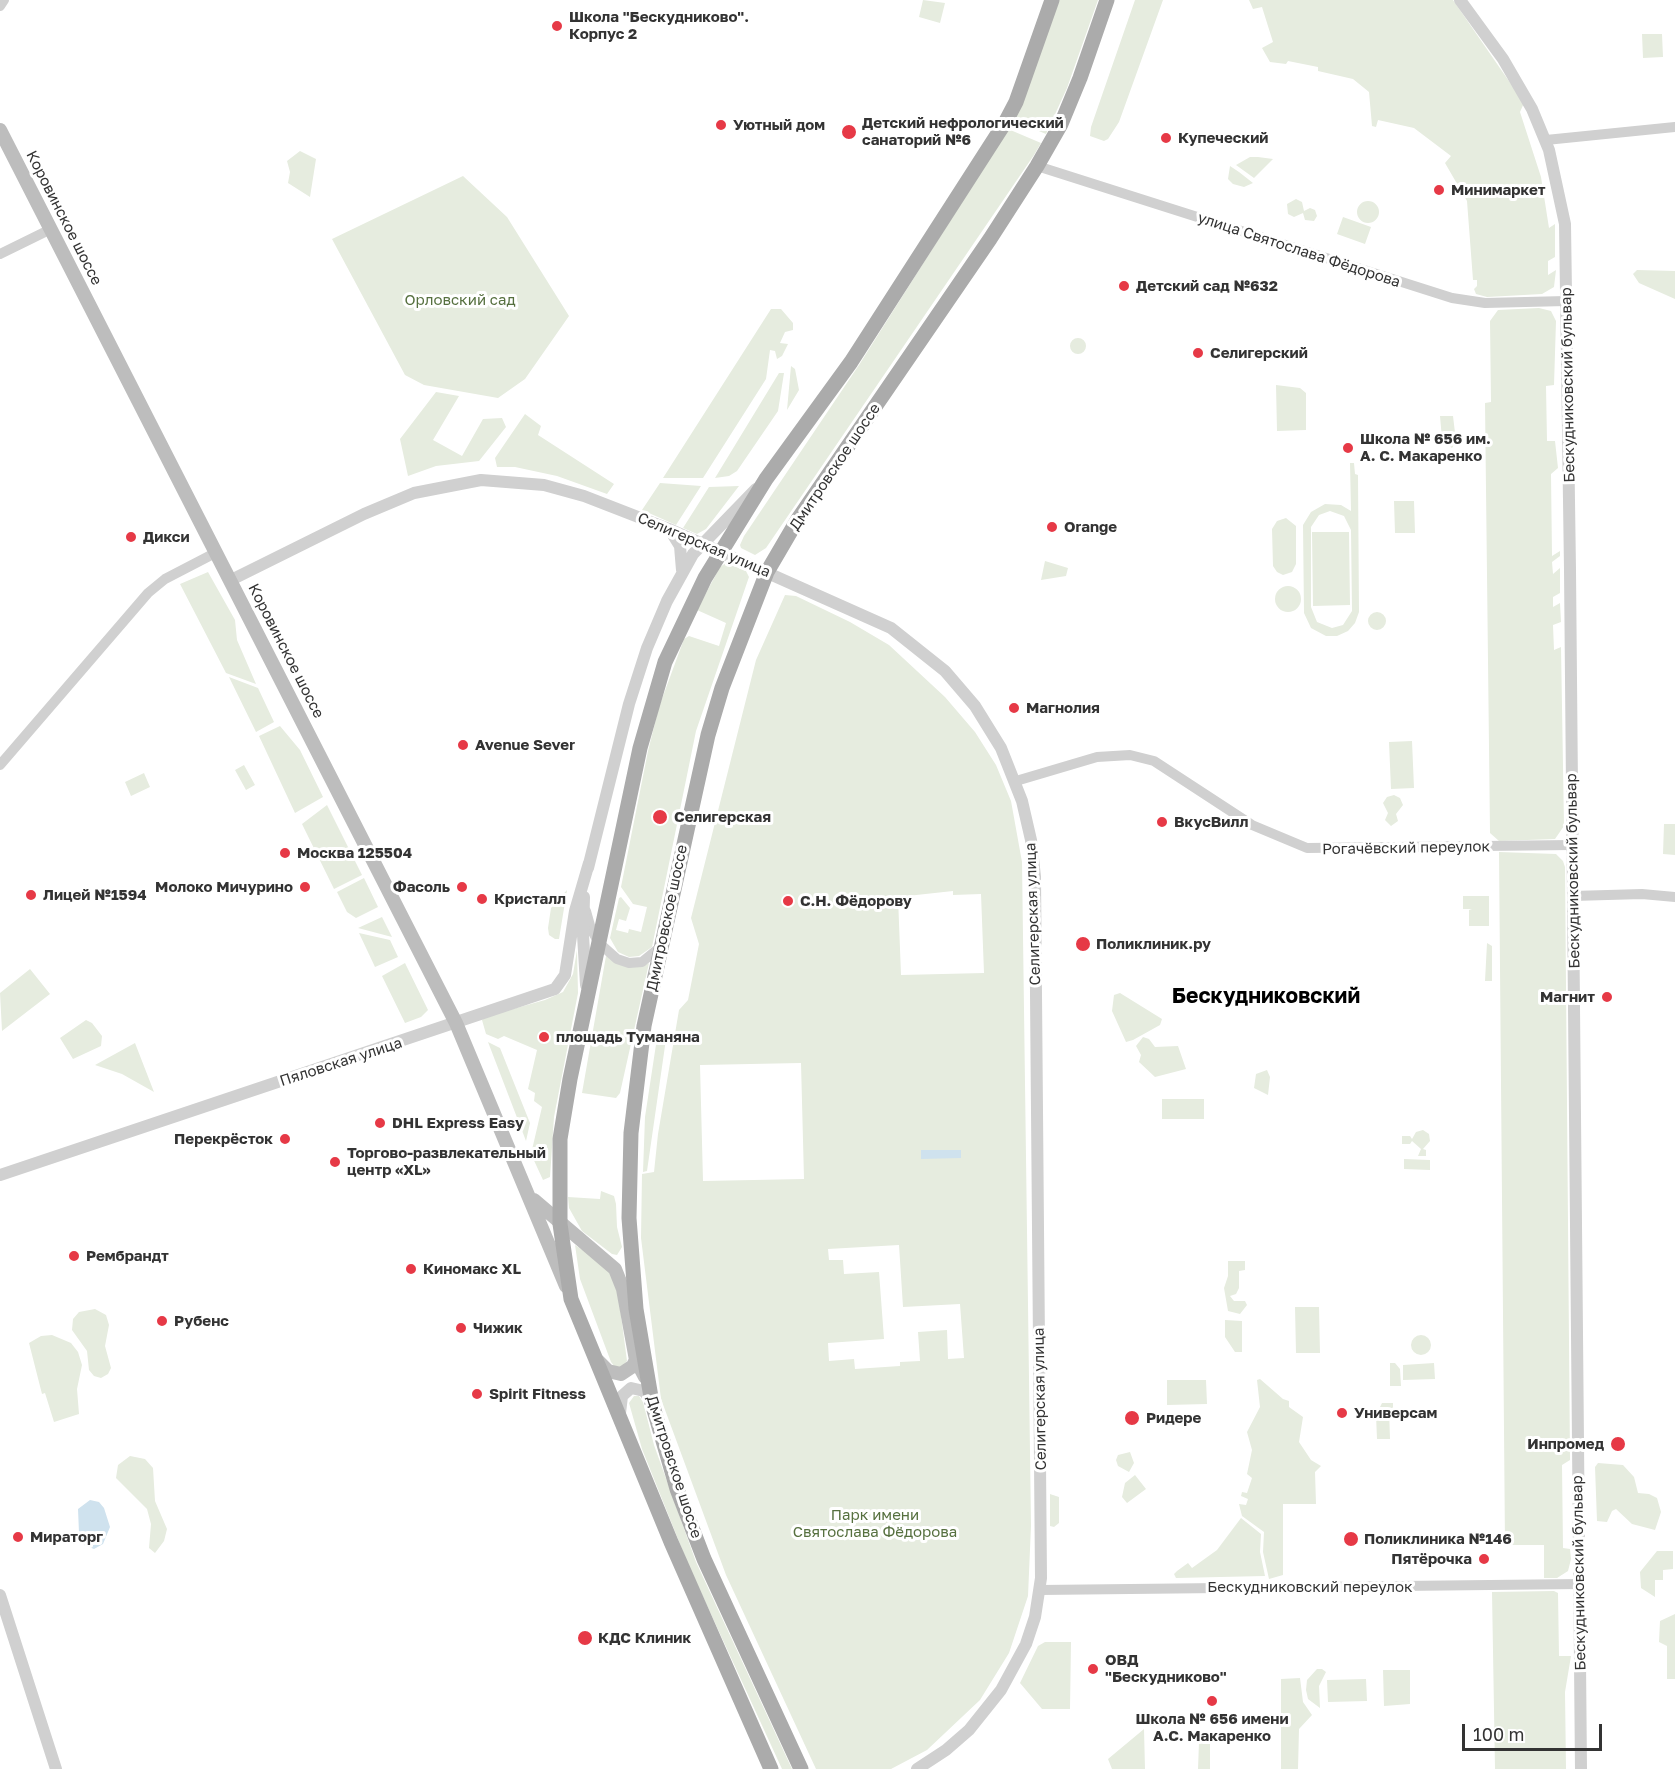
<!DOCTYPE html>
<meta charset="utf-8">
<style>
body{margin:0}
#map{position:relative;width:1675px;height:1769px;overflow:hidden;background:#fff;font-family:"Golos Text",sans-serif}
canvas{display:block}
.scale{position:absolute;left:1462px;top:1724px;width:140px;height:27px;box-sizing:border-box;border:3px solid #333;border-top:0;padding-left:8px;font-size:18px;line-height:21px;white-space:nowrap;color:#333;-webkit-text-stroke:4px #fff;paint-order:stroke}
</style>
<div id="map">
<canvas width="1675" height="1769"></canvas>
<div class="scale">100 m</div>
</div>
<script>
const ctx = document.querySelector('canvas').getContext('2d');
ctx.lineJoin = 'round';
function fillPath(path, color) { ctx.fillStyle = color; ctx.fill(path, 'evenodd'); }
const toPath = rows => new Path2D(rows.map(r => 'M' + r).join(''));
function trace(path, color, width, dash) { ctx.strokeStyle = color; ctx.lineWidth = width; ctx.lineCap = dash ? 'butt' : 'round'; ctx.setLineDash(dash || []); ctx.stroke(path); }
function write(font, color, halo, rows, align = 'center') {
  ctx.font = font + ' "Golos Text",sans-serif'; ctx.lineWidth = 6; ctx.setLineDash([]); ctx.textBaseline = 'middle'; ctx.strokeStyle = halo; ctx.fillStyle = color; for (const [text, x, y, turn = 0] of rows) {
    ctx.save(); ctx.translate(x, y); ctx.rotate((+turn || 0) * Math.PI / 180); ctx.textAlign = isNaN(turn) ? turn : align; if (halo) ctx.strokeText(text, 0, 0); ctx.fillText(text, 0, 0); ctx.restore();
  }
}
fillPath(toPath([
 [923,0,945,3,940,23,919,17],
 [1059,0,1098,0,1067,88,1046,134,1012,120,1029,83],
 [1135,0,1163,0,1119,122,1108,139,1104,141,1090,136,1091,127],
 [1249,0,1453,0,1524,103,1520,112,1541,177,1549,228,1555,224,1555,257,1548,261,1548,275,1556,270,1554,287,1542,294,1487,297,1476,294,1474,289,1477,286,1477,280,1473,280,1467,201,1445,163,1451,156,1414,128,1378,120,1376,127,1372,126,1369,92,1353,79,1318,71,1318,67,1288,61,1286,64,1270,62,1262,48,1273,42,1262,7,1253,9],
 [1642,34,1662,34,1663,57,1643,58],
 [1008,129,1041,143,1034,155,766,548,755,555,741,548,740,545,744,536,859,365],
 [300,151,316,159,310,197,288,183,290,172,287,161],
 [1250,157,1258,157,1273,159,1254,178,1236,165],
 [1230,166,1239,172,1253,183,1244,187,1233,184,1228,179],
 [463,176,507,217,569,316,525,379,498,398,424,385,405,375,332,239],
 [1296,199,1302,202,1304,211,1310,208,1315,210,1317,216,1314,221,1305,220,1303,213,1294,217,1288,214,1287,204],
 '1357 212a11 11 0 1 1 22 0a11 11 0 1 1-22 0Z',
 [1343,217,1371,227,1365,244,1337,234],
 [1637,270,1675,271,1675,299,1639,283,1633,274],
 [1539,308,1551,311,1556,321,1554,385,1546,386,1547,441,1555,441,1558,468,1551,474,1552,556,1560,551,1560,556,1552,562,1553,574,1560,568,1560,593,1553,597,1553,607,1560,603,1561,622,1553,625,1554,650,1561,647,1564,826,1555,839,1499,841,1490,833,1485,403,1491,402,1490,321,1498,310],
 [771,309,781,309,793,323,793,330,785,332,780,343,788,344,782,356,777,359,775,351,770,350,766,379,703,478,663,478],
 '1070 346a8 8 0 1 1 16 0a8 8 0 1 1-16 0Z',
 [791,366,795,369,799,390,787,410],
 [779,373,784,373,778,411,737,471,729,476,715,478],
 [1276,385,1300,388,1306,393,1306,430,1277,431],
 [436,392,459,396,433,440,462,456,483,419,502,418,506,427,479,461,436,466,408,476,400,439],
 [525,414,541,426,538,435,614,484,607,494,557,476,515,467,497,467,495,458],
 [1440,416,1453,416,1456,441,1452,448,1442,439],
 [1350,463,1354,463,1355,474,1358,475,1359,612,1355,623,1348,631,1337,636,1326,636,1311,628,1304,613,1303,525,1311,512,1325,504,1341,505,1351,511],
 [1330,511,1344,516,1351,530,1352,611,1343,625,1332,628,1317,622,1311,607,1311,527,1319,515],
 [660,483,701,486,676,525,642,510],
 [739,486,706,529,697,534,683,528,709,487],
 [1394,501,1414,501,1415,533,1395,533],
 [1286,518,1296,526,1296,564,1292,572,1283,575,1277,572,1273,566,1272,529,1277,521],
 [1312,532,1349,532,1350,605,1313,606],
 [1045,561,1068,568,1066,576,1041,580],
 [726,563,746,571,749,577,696,731,652,947,639,956,629,957,618,952,610,938,619,898,621,897,630,908,626,921,619,919,616,930,628,933,629,929,641,932,647,907,633,904,621,887,648,751,659,707,684,639,689,636,719,646,726,623,697,610,720,567],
 [208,572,235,620,237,640,256,684,226,673,180,584],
 '1275 599a13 13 0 1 1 26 0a13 13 0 1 1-26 0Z',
 [785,595,796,596,850,622,889,645,945,697,975,732,996,765,1011,801,1022,862,1031,1526,1028,1596,1009,1653,980,1700,927,1750,891,1769,816,1769,726,1575,661,1399,641,1238,642,1174,654,1172,658,1134,679,1010,688,1000,699,944,691,918,756,660],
 [953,891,953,895,981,894,984,973,901,975,898,897],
 [801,1063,804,1179,703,1181,700,1065],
 [899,1245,903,1307,960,1304,964,1358,948,1359,947,1330,918,1332,920,1361,900,1362,900,1366,855,1369,854,1359,829,1361,828,1343,884,1339,879,1272,844,1274,843,1260,829,1260,828,1249],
 '1368 621a9 9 0 1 1 18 0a9 9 0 1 1-18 0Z',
 [229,677,258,688,274,722,256,732],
 [280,726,300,750,323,797,295,813,259,736],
 [1412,741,1414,788,1391,789,1389,742],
 [244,765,255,785,246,790,235,770],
 [144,773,150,787,131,796,125,782],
 [1394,795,1400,798,1403,805,1396,814,1398,821,1391,826,1385,820,1388,813,1383,803,1387,797],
 [327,805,362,875,334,889,302,824],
 [1664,824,1675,824,1675,855,1663,854],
 [1499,852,1556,854,1563,861,1565,867,1570,1460,1562,1465,1563,1548,1570,1549,1571,1559,1568,1571,1557,1578,1544,1578,1544,1545,1505,1545],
 [364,878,378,907,356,918,347,912,337,892],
 [567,890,559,939,555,939,549,935,548,928,551,908],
 [1463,896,1489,896,1489,926,1469,926,1469,910,1472,909,1463,909],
 [382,917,392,937,358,928],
 [359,933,390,940,398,957,375,967],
 [1487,943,1492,946,1492,981,1485,981],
 [577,950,578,993,554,1117,550,1177,543,1180,531,1154,542,1107,534,1101,535,1093,528,1089,537,1050,504,1036,498,1039,486,1034,482,1020,484,1017,545,1000,563,992,573,974],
 [606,956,643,966,649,963,620,1093,616,1098,582,1093],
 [405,963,428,1010,421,1017,405,1023,382,976],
 [30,969,50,994,2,1031,0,993],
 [1120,993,1162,1019,1160,1025,1133,1040,1126,1042,1112,1011,1114,995],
 [86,1020,92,1023,102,1036,101,1046,73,1059,60,1038],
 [1143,1037,1149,1039,1155,1047,1178,1046,1186,1069,1155,1077,1139,1062,1141,1055,1136,1046],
 [657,1038,666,1039,647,1171,643,1172,645,1117],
 [488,1042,500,1048,530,1123,526,1141],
 [135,1043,154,1092,122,1074,95,1065],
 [1267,1070,1270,1077,1268,1095,1254,1088,1256,1074],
 [1162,1099,1204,1099,1204,1119,1162,1119],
 [1423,1130,1429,1134,1430,1141,1423,1149,1426,1150,1426,1156,1418,1156,1421,1149,1412,1141,1410,1144,1402,1144,1402,1136,1410,1136,1412,1139,1416,1132],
 [1404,1159,1430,1160,1430,1170,1404,1169],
 [601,1191,614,1196,616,1204,617,1227,622,1247,617,1255,612,1254,582,1231,569,1208,568,1197,600,1199],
 [575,1245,606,1266,617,1285,627,1361,621,1368,615,1367,611,1362,580,1279],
 [1228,1261,1245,1261,1245,1270,1239,1271,1239,1288,1236,1294,1230,1296,1234,1301,1245,1301,1247,1305,1240,1314,1228,1311,1224,1288,1228,1276],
 [1295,1307,1319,1307,1320,1353,1296,1353],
 [95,1309,106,1315,109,1325,105,1346,111,1368,108,1374,101,1378,94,1376,89,1370,87,1351,72,1330,73,1319,79,1312],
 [1225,1320,1242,1321,1242,1352,1235,1352,1225,1337],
 [52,1335,71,1343,78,1352,82,1365,77,1389,79,1414,54,1422,45,1393,42,1394,29,1343,41,1336],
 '1411 1345a10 10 0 1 1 20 0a10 10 0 1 1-20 0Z',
 [1390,1363,1395,1363,1400,1369,1401,1386,1390,1386],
 [1434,1363,1435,1379,1403,1380,1403,1365],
 [1260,1379,1283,1399,1289,1401,1289,1407,1303,1417,1299,1442,1311,1460,1321,1466,1315,1472,1316,1504,1283,1504,1283,1575,1269,1579,1263,1552,1264,1532,1242,1516,1239,1504,1246,1505,1248,1499,1241,1496,1242,1492,1247,1493,1252,1478,1247,1474,1252,1450,1247,1432,1260,1407,1257,1380],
 [1167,1380,1206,1380,1207,1404,1167,1405],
 [634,1396,639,1396,643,1402,654,1445,696,1562,792,1769,782,1769,688,1564,642,1449,629,1403],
 [1382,1403,1393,1403,1393,1408,1389,1409,1390,1439,1377,1439,1376,1415],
 [1130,1452,1134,1463,1129,1472,1118,1466,1116,1460,1118,1455],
 [130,1456,145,1459,153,1468,155,1501,167,1529,164,1541,155,1553,149,1548,151,1524,147,1509,116,1478,118,1465],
 [1598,1463,1623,1465,1634,1477,1638,1493,1649,1494,1657,1498,1661,1512,1655,1530,1632,1524,1616,1509,1612,1511,1607,1522,1597,1521,1595,1467],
 [1135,1475,1146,1489,1127,1503,1122,1497,1125,1483],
 [1050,1494,1059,1497,1059,1523,1054,1527,1050,1526],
 [1241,1518,1261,1534,1260,1552,1265,1576,1176,1578,1174,1574,1177,1571,1188,1563,1192,1568,1217,1550],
 [1657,1551,1673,1551,1673,1569,1663,1570,1663,1580,1655,1580,1655,1597,1641,1588,1640,1572],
 [1554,1591,1558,1593,1559,1656,1571,1656,1565,1692,1566,1769,1495,1769,1492,1592],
 [1675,1614,1675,1679,1667,1679,1667,1646,1659,1642,1660,1621],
 [1045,1642,1071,1642,1070,1709,1042,1709,1020,1683,1038,1646],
 [1317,1669,1322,1669,1326,1672,1319,1686,1320,1708,1308,1699,1306,1690,1307,1680],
 [1383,1670,1410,1670,1410,1704,1384,1706],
 [1300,1678,1303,1702,1312,1715,1299,1729,1298,1769,1281,1769,1281,1679],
 [1366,1679,1367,1701,1328,1702,1327,1680],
 [1144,1729,1145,1769,1112,1769,1108,1759],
 [1199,1742,1210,1744,1210,1769,1198,1769]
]), '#e6ecdf');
fillPath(toPath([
 [921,1150,961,1150,961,1158,921,1159],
 [90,1500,99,1502,104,1508,110,1527,103,1544,94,1549,84,1545,79,1533,78,1509]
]), '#cfe2ee');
trace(toPath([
 [0,6,4,0],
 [1546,140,1675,127],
 [1037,166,1452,298,1485,303,1566,301],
 [0,254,51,229],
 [0,765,148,593,165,579,217,552],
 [1016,781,1097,757,1130,755,1154,761,1252,825,1307,848,1572,845],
 [1573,896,1642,894,1675,897],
 [586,911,591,929,599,943,617,959,629,963,642,962,659,948],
 [1040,1590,1580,1584]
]), '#d0d0d0', 10);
trace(toPath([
 [1460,0,1503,59,1532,109,1549,150,1565,224,1570,570,1581,1769],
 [670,530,680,546,682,570],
 [231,580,364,514,414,493,481,480,544,485,584,496,669,529,891,628,945,671,975,706,1001,748,1022,801,1031,840,1035,877,1041,1578,1035,1617,1026,1644,1001,1690,969,1730,946,1750,917,1769],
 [588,868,629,704,647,648,667,601,693,554,756,489],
 [584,897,583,935,586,985],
 [0,1175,555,989,565,975,575,911,589,863],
 [620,1413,622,1396,631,1388,644,1391,651,1402],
 [0,1595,56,1769]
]), '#d0d0d0', 12);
trace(toPath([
 [0,130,456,1023,566,1286],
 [534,1200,615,1269,623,1289,636,1360,645,1377],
 [598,1361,608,1371,621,1374,633,1366,639,1353]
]), '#bdbdbd', 14);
trace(toPath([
 [771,1769,671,1542,571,1299,560,1224,560,1139,570,1079,640,748,665,662,705,578,766,479,851,362,1006,121,1016,102,1052,0],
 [801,1769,704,1559,677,1489,652,1403,636,1309,629,1218,631,1133,644,1026,708,735,722,688,767,572,798,519,990,239,1037,166,1061,124,1080,78,1107,0]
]), '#ababab', 15);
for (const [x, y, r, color] of [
 [557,26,6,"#e63946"],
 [721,125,6,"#e63946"],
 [849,132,8,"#e63946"],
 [1166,138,6,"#e63946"],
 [1439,190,6,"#e63946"],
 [1124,286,6,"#e63946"],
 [1198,353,6,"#e63946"],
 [1348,448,6,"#e63946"],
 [1052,527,6,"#e63946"],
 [131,537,6,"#e63946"],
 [1014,708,6,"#e63946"],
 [463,745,6,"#e63946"],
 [660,817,8,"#e63946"],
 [1162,822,6,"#e63946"],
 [285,853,6,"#e63946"],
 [305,887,6,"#e63946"],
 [462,887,6,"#e63946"],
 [31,895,6,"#e63946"],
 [482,899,6,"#e63946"],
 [788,901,6,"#e63946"],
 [1083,944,8,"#e63946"],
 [1607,997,6,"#e63946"],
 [544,1037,6,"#e63946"],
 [380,1123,6,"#e63946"],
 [285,1139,6,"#e63946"],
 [335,1162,6,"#e63946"],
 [74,1256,6,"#e63946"],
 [411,1269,6,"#e63946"],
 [162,1321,6,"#e63946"],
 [461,1328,6,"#e63946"],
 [477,1394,6,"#e63946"],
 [1342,1413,6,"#e63946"],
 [1132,1418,8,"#e63946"],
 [1618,1444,8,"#e63946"],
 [18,1537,6,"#e63946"],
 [1351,1539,8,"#e63946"],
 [1484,1559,6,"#e63946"],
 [585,1638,8,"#e63946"],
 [1093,1669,6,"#e63946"],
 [1212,1701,6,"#e63946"]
]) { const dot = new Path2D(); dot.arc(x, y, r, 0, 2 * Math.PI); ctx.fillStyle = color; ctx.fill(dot); trace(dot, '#fff', 2); }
write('bold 15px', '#333', '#fff', [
 ["Школа \"Бескудниково\".",569,17],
 ["Корпус 2",569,34],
 ["Детский нефрологический",862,123],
 ["санаторий №6",862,140],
 ["Уютный дом",733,125],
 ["Купеческий",1178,138],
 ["Минимаркет",1451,190],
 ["Детский сад №632",1136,286],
 ["Селигерский",1210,353],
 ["Школа № 656 им.",1360,439],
 ["А. С. Макаренко",1360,456],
 ["Orange",1064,527],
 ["Дикси",143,537],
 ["Магнолия",1026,708],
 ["Avenue Sever",475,745],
 ["Селигерская",674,817],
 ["ВкусВилл",1174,822],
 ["Москва 125504",297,853],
 ["Молоко Мичурино",293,887,"right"],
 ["Фасоль",450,887,"right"],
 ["Лицей №1594",43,895],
 ["Кристалл",494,899],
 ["С.Н. Фёдорову",800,901],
 ["Поликлиник.ру",1096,944],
 ["Магнит",1595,997,"right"],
 ["площадь Туманяна",556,1037],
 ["DHL Express Easy",392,1123],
 ["Перекрёсток",273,1139,"right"],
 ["Торгово-развлекательный",347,1153],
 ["центр «XL»",347,1170],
 ["Рембрандт",86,1256],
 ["Киномакс XL",423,1269],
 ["Рубенс",174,1321],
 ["Чижик",473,1328],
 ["Spirit Fitness",489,1394],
 ["Универсам",1354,1413],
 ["Ридере",1146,1418],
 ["Инпромед",1604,1444,"right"],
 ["Мираторг",30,1537],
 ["Поликлиника №146",1364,1539],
 ["Пятёрочка",1472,1559,"right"],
 ["КДС Клиник",598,1638],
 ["ОВД",1105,1660],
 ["\"Бескудниково\"",1105,1677],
 ["Школа № 656 имени",1212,1719,"center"],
 ["А.С. Макаренко",1212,1736,"center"]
], 'left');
write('15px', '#333', '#fff', [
 ["Коровинское шоссе",64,218,63],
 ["улица Святослава Фёдорова",1299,250,18],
 ["Бескудниковский бульвар",1568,385,-91],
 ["Дмитровское шоссе",835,467,-56],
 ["Селигерская улица",704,545,23],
 ["Коровинское шоссе",286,651,63],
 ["Рогачёвский переулок",1406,848,-1],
 ["Бескудниковский бульвар",1573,871,-91],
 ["Селигерская улица",1033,914,-92],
 ["Дмитровское шоссе",667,918,-78],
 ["Пяловская улица",341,1062,-18],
 ["Селигерская улица",1040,1399,-91],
 ["Дмитровское шоссе",674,1467,72],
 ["Бескудниковский бульвар",1579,1573,-91],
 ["Бескудниковский переулок",1310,1587]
]);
write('15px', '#56703f', '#fff', [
 ["Орловский сад",460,300],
 ["Парк имени",875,1515],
 ["Святослава Фёдорова",875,1532]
]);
write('bold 21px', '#000', '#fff', [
 ["Бескудниковский",1266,996]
]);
</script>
